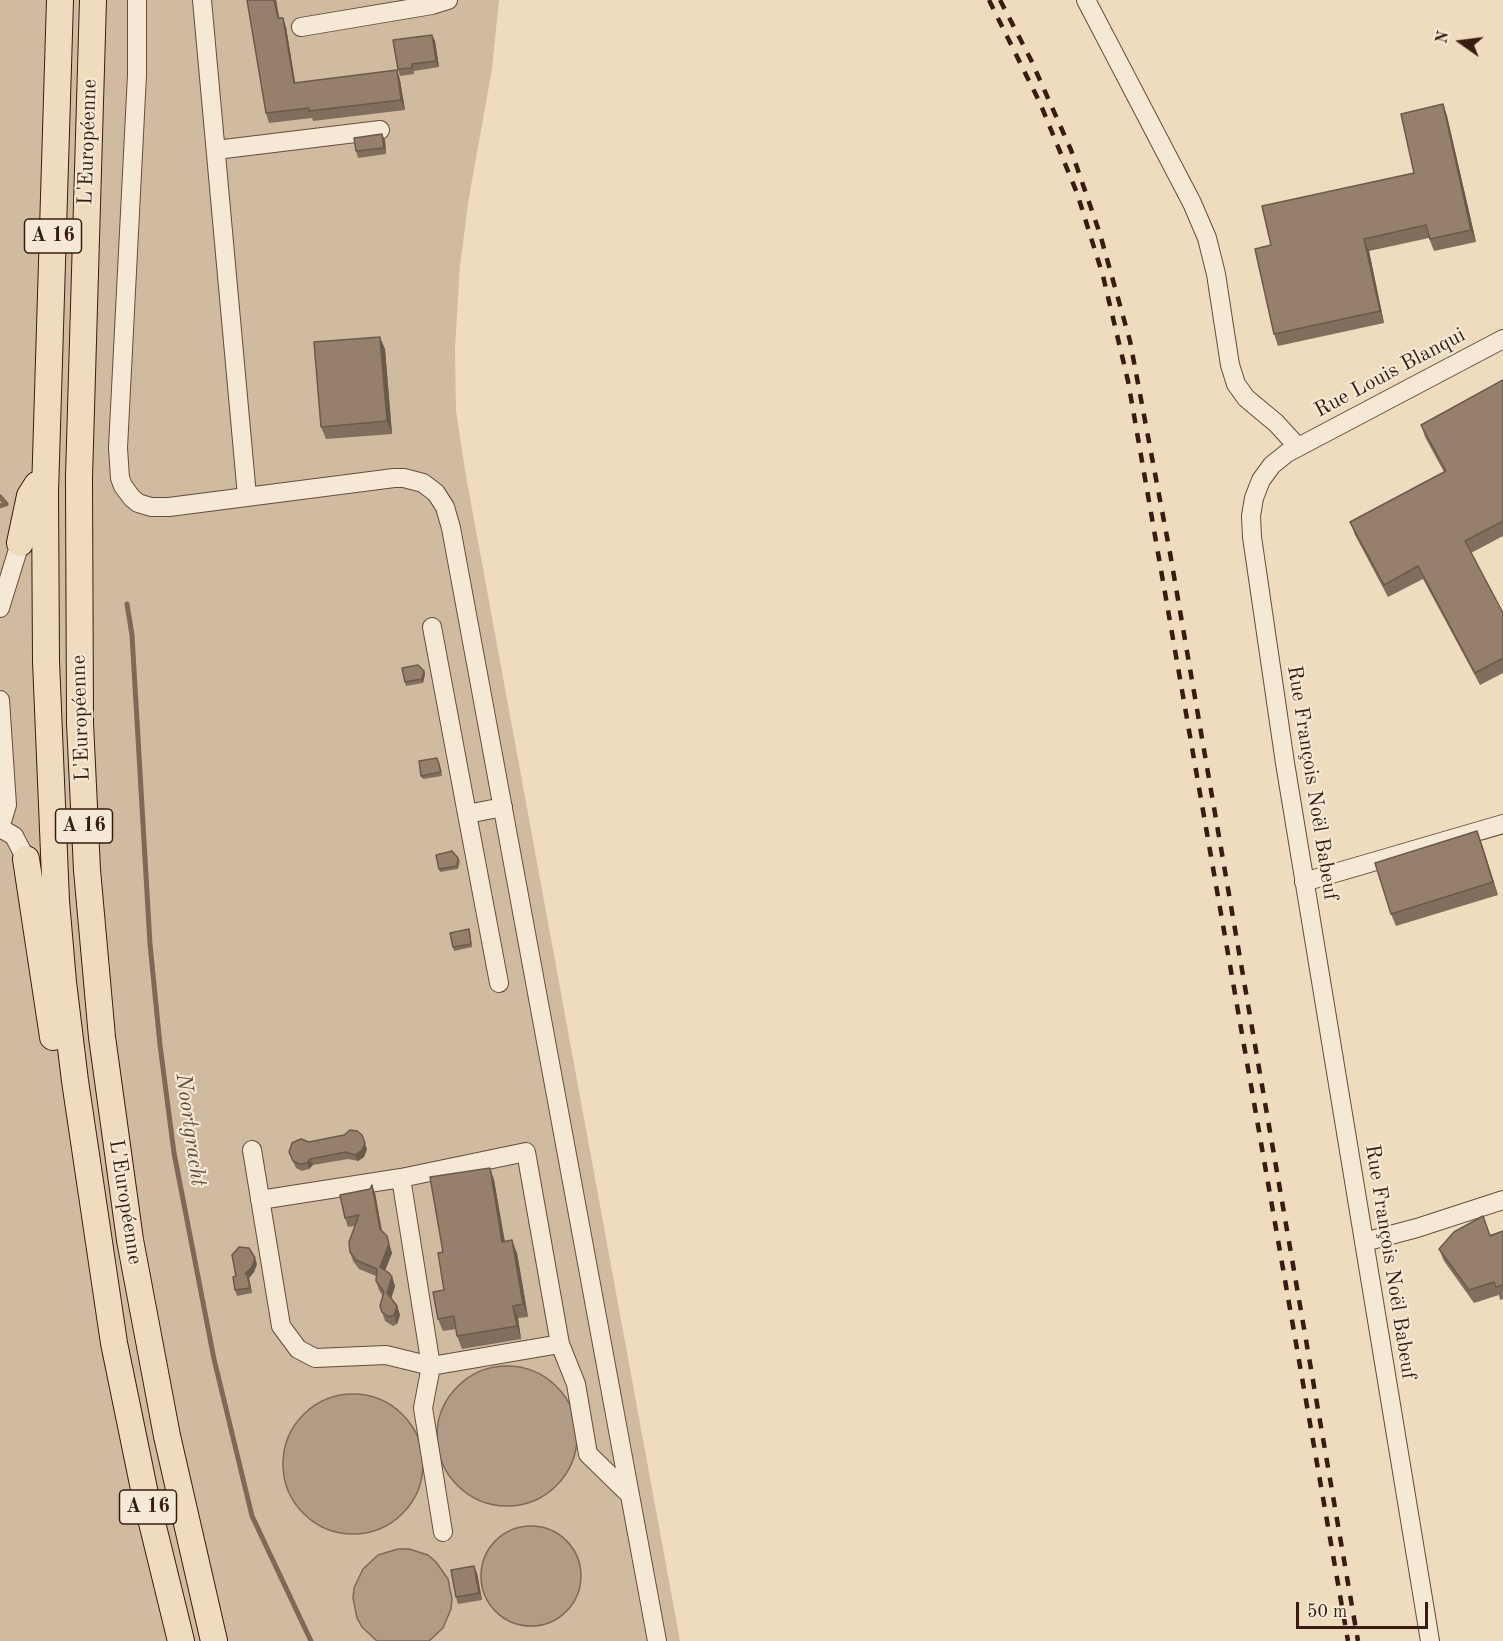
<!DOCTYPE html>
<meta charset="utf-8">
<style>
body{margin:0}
#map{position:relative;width:1503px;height:1641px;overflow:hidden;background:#efdcbf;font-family:"Old Standard TT",serif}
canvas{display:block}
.north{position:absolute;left:1431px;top:12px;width:60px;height:60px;-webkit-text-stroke:4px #f5e8d5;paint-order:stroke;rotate:284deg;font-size:16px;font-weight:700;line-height:24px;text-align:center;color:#381c11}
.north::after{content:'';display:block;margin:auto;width:21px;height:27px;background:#381c11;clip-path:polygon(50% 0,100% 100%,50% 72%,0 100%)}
.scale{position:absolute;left:1296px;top:1602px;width:132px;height:27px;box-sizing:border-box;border:3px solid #381c11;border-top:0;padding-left:8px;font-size:18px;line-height:21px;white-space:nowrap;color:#381c11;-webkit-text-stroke:4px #f5e8d5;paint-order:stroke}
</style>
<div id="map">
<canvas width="1503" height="1641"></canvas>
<div class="north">N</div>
<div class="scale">50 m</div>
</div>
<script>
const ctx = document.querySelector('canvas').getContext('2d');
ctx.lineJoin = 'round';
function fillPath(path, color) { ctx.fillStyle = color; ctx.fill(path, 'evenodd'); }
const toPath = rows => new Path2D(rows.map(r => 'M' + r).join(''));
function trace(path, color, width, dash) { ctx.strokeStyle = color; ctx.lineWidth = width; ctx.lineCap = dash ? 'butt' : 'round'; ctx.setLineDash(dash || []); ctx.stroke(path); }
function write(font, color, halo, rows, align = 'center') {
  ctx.font = font + ' "Old Standard TT",serif'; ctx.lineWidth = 4.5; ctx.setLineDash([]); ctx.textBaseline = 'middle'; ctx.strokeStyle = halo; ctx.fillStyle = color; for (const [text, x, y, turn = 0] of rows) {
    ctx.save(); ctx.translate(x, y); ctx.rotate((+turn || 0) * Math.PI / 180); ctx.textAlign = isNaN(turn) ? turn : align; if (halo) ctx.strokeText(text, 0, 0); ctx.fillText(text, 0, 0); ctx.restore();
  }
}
fillPath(toPath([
 [0,0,499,0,492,69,469,197,460,266,455,347,456,411,466,476,680,1641,0,1641]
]), '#d0bba1');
const water = toPath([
 '437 1436a70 70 0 1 1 140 0a70 70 0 1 1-140 0Z',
 '283 1464a70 70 0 1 1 140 0a70 70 0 1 1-140 0Z',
 '481 1576a50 50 0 1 1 100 0a50 50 0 1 1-100 0Z',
 [398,1549,409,1549,428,1555,436,1562,448,1579,452,1599,451,1609,443,1628,429,1641,377,1641,362,1627,357,1618,353,1598,354,1588,363,1569,378,1555,398,1549]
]);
fillPath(water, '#b19b84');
trace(water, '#816856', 1.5);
trace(toPath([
 [0,497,6,504,0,506],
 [127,604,132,635,150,944,160,1045,174,1153,214,1359,252,1516,311,1641]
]), '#816856', 5);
const minor = toPath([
 [137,0,137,75,118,448,120,478,123,486,132,498,138,503,151,507,169,507,394,478,404,478,423,483,436,493,445,507,451,528,657,1641],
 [202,0,247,496],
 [1086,0,1192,203,1207,238,1216,274,1230,365,1236,384,1246,398,1276,423,1298,447],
 [301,27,432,5,448,0],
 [216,150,380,130],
 [0,608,20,543],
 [432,627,467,814,503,807],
 [0,700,7,805,0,828],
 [467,814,499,983],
 [0,828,14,836,26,859],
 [1304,882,1503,824],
 [252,1150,281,1326,298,1349,315,1358,386,1355,431,1366,560,1344],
 [401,1178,526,1152,560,1344,576,1384,588,1454,630,1495],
 [260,1200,401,1178,431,1366,423,1408,443,1532],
 [1364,1242,1417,1228,1503,1200],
 [1430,1641,1285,763,1252,537,1251,516,1254,498,1261,480,1272,465,1287,453,1503,339]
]);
const highway = toPath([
 [60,0,45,492,46,661,56,901,63,982,75,1081,114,1343,145,1494,181,1641],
 [93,0,79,477,80,723,87,870,102,1037,130,1240,167,1436,214,1641],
 [20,543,30,496,37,485],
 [26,859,53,1037]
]);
trace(minor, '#664c3c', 20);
trace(highway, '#381c11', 28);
trace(minor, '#f5e8d5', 18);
trace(highway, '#efdcbf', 26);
trace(toPath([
 [989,0,1040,103,1077,193,1103,276,1128,381,1348,1641],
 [1000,0,1031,60,1071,150,1100,234,1130,341,1170,553,1358,1641]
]), '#381c11', 4.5, [10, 10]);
fillPath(toPath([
 [247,0,276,0,279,18,286,27,295,83,397,70,400,80,405,110,313,121,312,118,269,123,266,113],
 [432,35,435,41,439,67,414,71,414,74,400,76,398,69],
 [1443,104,1447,116,1476,242,1434,251,1429,238,1369,251,1384,323,1278,346,1274,334,1271,245,1414,173],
 [385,140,386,154,358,158,356,151],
 [385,349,392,434,326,439,321,427],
 [1503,380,1503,536,1471,553,1503,613,1503,673,1480,685,1423,579,1388,597,1355,535,1350,522,1444,472,1425,437,1421,425],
 [424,671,425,674,423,683,406,686,405,682],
 [439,761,442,776,423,779,421,776],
 [1477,831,1498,895,1396,926,1391,914],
 [458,858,460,861,458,869,440,872,439,869],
 [470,933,472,947,454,951,453,947],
 [309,1142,367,1149,364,1157,358,1161,348,1159,313,1165,309,1169,302,1171,296,1168,289,1152],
 [490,1168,494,1180,505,1242,517,1253,528,1317,518,1318,521,1339,462,1349,457,1336,456,1329,443,1331,438,1319,444,1290,443,1252],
 [375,1193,382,1231,392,1253,385,1270,392,1277,395,1286,391,1299,397,1306,400,1315,397,1324,393,1326,385,1321,382,1312,383,1296,379,1290,376,1281,376,1276,359,1269,353,1261,350,1252,355,1226,348,1227,345,1218],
 [1503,1231,1503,1299,1500,1300,1499,1295,1474,1303,1444,1261,1439,1249],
 [257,1264,254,1272,249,1278,252,1293,237,1296,235,1290],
 [477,1573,482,1600,458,1604,456,1597]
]), '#826e5c');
fillPath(toPath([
 [274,0,276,0,281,28,278,18],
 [283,18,286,27,297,93,294,83],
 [432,35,435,41,439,67,436,61],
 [397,70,400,80,405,110,401,100],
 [1443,104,1447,116,1476,242,1471,230],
 [382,134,385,140,386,154,384,148],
 [1364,239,1369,251,1384,323,1380,311],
 [380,337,385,349,392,434,387,421],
 [424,671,425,674,423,683,422,679],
 [1477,831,1482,844,1498,895,1493,882],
 [362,1135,367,1149,364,1157,358,1161,355,1155],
 [310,1159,313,1165,309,1169,307,1163],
 [490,1168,494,1180,507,1255,502,1242],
 [372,1185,375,1193,383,1238,380,1229],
 [387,1236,392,1253,383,1276,380,1267],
 [512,1240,517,1253,528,1317,523,1304],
 [255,1258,257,1264,254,1272,249,1278,252,1293,245,1274],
 [392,1277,395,1286,390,1302,387,1293],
 [397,1306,400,1315,397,1324,394,1315],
 [513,1306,518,1318,521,1339,517,1326],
 [474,1566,477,1573,482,1600,479,1593]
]), '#6a5a4b');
const building = toPath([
 [247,0,274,0,278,18,283,18,294,83,397,70,401,100,309,111,309,108,266,113,247,0],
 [432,35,436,61,412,64,412,68,398,69,393,40,432,35],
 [1443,104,1471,230,1430,239,1426,225,1364,239,1380,311,1274,334,1255,249,1271,245,1262,206,1414,173,1401,114,1443,104],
 [382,134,384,148,356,151,354,138,382,134],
 [380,337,387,421,321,427,314,342,380,337],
 [1503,380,1503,521,1465,541,1503,613,1503,658,1475,673,1418,566,1384,585,1350,522,1446,471,1421,425,1503,380],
 [418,665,424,671,422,679,405,682,402,668,418,665],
 [437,758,441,772,421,776,419,761,437,758],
 [1477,831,1493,882,1391,914,1375,863,1477,831],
 [452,851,458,858,457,866,439,869,436,855,452,851],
 [469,929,471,944,453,947,450,933,469,929],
 [350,1130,357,1131,362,1135,365,1143,362,1150,355,1155,346,1152,310,1159,307,1163,300,1164,293,1161,289,1152,292,1143,296,1141,301,1139,309,1142,344,1135,350,1130],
 [490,1168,502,1242,512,1240,523,1304,513,1306,517,1326,457,1336,454,1316,438,1319,433,1292,444,1290,438,1253,443,1252,430,1177,490,1168],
 [372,1185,380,1229,387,1236,389,1244,380,1267,389,1273,392,1277,387,1293,397,1306,394,1315,389,1317,382,1312,380,1306,384,1292,376,1281,377,1269,356,1260,350,1252,349,1242,359,1215,345,1218,340,1195,370,1189,372,1185],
 [1483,1216,1490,1236,1503,1231,1503,1285,1496,1287,1494,1282,1469,1290,1439,1249,1454,1232,1483,1216],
 [239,1247,249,1248,255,1258,252,1267,245,1274,247,1274,250,1288,235,1290,233,1277,236,1276,232,1255,239,1247],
 [474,1566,479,1593,456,1597,451,1570,474,1566]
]);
fillPath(building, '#97806b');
trace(building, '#6a5a4b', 1.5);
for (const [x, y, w] of [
 [53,236,57],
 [84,826,57],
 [148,1507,57]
]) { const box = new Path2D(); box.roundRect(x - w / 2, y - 17, w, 34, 4.5); ctx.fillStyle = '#f5e8d5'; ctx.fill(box); trace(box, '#381c11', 1.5); }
write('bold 20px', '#381c11', null, [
 ["A 16",53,236],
 ["A 16",84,826],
 ["A 16",148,1507]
]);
write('21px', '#381c11', '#f5e8d5', [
 ["L'Européenne",88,142,-88],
 ["Rue Louis Blanqui",1390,373,-28],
 ["L'Européenne",81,718,-92],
 ["Rue François Noël Babeuf",1312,783,81],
 ["L'Européenne",125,1202,81],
 ["Rue François Noël Babeuf",1390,1262,81]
]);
write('italic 22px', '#624839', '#f5e8d5', [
 ["Noortgracht",190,1130,82]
]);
</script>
